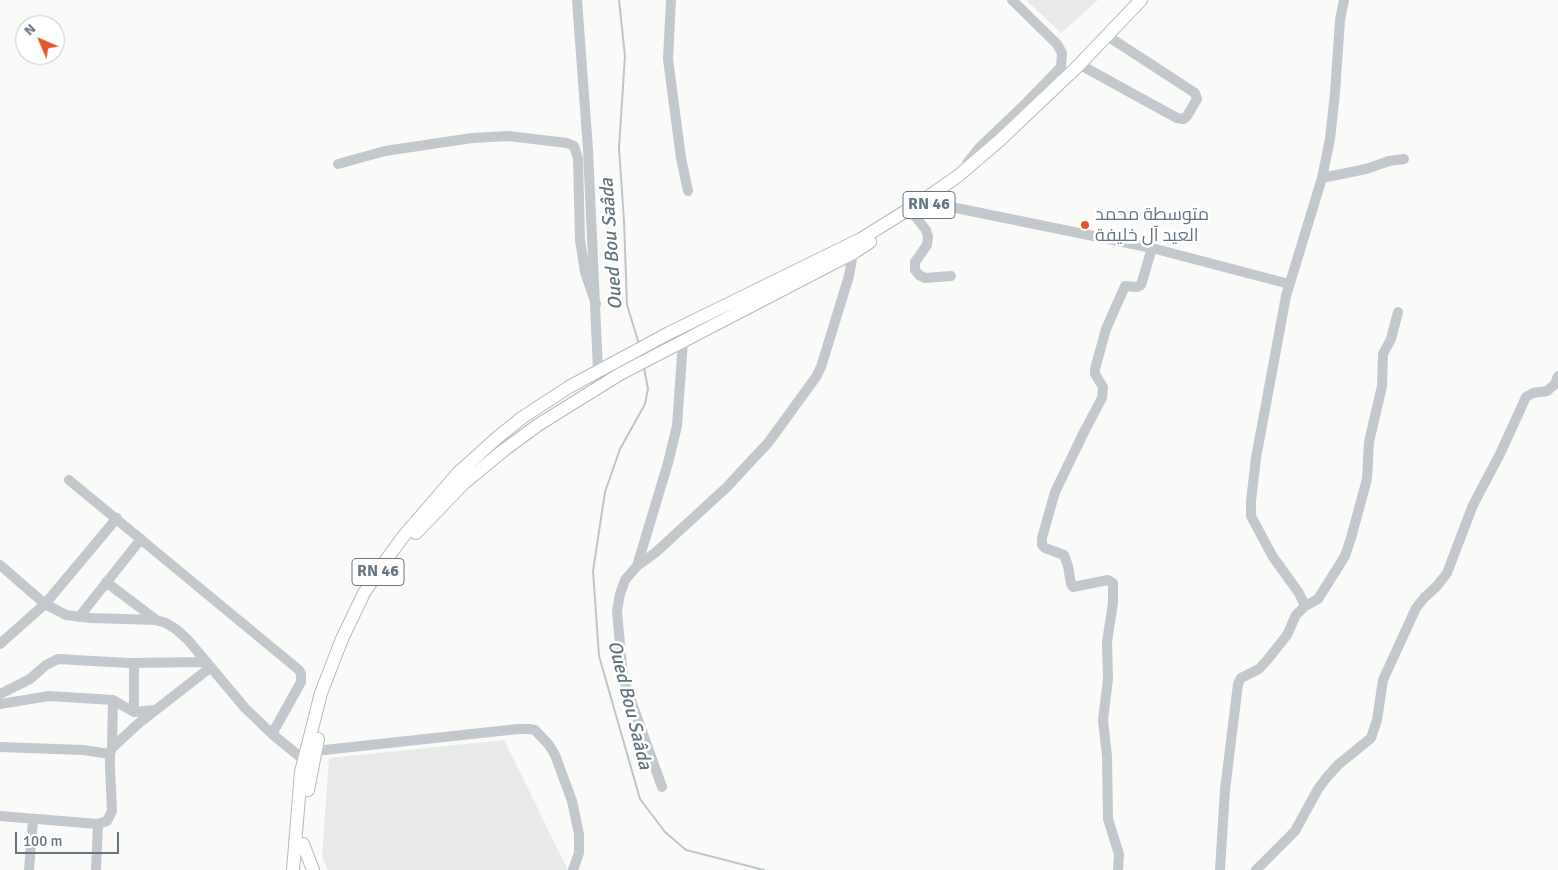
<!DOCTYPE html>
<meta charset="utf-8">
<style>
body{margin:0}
#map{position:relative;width:1558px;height:870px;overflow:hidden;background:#fafaf8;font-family:Signika,sans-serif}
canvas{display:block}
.north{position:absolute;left:15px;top:15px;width:50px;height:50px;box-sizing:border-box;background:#fff;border:1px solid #c1c8cd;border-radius:50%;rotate:315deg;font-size:14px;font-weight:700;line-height:20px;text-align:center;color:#657683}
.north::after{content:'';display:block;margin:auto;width:18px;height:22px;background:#e4572e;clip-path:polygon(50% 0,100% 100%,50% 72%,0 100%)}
.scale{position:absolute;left:15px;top:832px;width:104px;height:22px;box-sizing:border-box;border:2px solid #657683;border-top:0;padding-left:6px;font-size:15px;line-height:18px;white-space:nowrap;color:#657683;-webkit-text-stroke:4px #fff;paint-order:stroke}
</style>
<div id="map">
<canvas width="1558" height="870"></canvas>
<div class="north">N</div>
<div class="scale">100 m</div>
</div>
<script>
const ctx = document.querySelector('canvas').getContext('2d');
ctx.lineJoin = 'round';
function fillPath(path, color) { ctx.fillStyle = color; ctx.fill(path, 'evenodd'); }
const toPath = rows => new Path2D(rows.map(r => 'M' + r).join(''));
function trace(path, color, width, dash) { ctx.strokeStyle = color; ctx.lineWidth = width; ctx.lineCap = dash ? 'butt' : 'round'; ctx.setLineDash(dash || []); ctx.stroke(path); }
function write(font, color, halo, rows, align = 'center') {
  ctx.font = font + ' Signika,Cairo,sans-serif'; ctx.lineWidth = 5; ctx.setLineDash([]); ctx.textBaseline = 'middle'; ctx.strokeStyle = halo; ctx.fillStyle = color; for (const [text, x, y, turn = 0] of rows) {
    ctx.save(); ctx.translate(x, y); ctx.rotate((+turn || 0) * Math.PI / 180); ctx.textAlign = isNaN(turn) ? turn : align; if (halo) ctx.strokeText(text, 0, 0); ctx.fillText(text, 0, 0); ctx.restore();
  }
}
fillPath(toPath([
 [1026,0,1098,0,1061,33],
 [504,740,568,870,328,870,322,857,329,758]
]), '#e8e9e9');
trace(toPath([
 [619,0,625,56,619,148,624,221,627,305,639,344],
 [644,368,648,389,645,404,620,449,605,492,593,571,599,656,640,799,665,832,686,850,764,870]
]), '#bbc7cb', 2);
const major = toPath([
 [416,533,464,483,504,450,538,425,620,374,853,253,870,242],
 [308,790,318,739],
 [303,844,313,870],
 [293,870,301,772,321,693,342,639,364,593,384,563,402,538,458,473,498,437,523,417,569,387,669,333,861,239,922,201,958,176,1000,140,1077,67,1141,0]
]);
trace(major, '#b5babe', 14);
trace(toPath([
 [577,0,588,149,598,371],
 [671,0,668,59,681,158,688,191],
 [1084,67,1177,118,1184,119,1187,116,1197,99,1195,93,1112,39],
 [967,163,980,147,1026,103,1061,67,1062,53,1057,44,1012,0],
 [338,164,385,151,472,138,508,136,567,143,574,146,578,158,580,240,585,272,596,304],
 [1322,178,1330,139,1335,93,1340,20,1344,0],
 [922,201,1152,248,1289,284],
 [914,215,926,230,928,237,927,245,915,262,915,270,919,275,925,278,951,276],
 [69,480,299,670,301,674,301,682,272,734],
 [0,565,45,604,66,615,91,618,156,620,166,623,177,630,188,640,245,708,272,734,304,760],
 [637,566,668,463,677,426,683,341],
 [106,582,155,619],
 [1305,606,1299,593,1273,557,1251,516,1251,501,1256,458,1286,296,1322,178,1366,169,1389,161,1404,159],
 [79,617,141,539],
 [0,644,45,604,117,518],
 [134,663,134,712],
 [0,694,30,679,46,665,58,659,128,663,207,662],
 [0,704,49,696,113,700,134,712,155,710],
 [0,747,83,750,110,754],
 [112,748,113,700],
 [315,751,518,729,529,729,535,730,549,745,555,755,572,801,579,834,579,853,573,870],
 [662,787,623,678,617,611,620,594,625,580,637,566,655,553,727,487,751,461,768,443,816,377,821,367,849,276,853,253],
 [0,816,98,824,96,870],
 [98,824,107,821,112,811,110,768,110,754,112,748,139,723,211,667],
 [29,870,33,819],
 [1118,870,1119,854,1108,819,1107,756,1103,720,1108,679,1107,642,1113,603,1113,583,1108,580,1073,587,1071,584,1068,566,1064,555,1045,548,1042,545,1042,538,1055,492,1085,430,1102,398,1103,387,1095,374,1095,369,1106,329,1125,286,1137,287,1141,285,1152,248],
 [1220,870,1225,790,1238,684,1241,678,1259,669,1268,659,1287,635,1296,615,1305,606,1318,599,1345,556,1351,538,1367,479,1369,442,1382,386,1383,354,1391,339,1398,312],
 [1256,870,1295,831,1318,789,1327,777,1339,764,1371,738,1377,720,1383,680,1416,608,1424,598,1437,586,1447,573,1473,505,1500,454,1526,397,1533,393,1547,391,1555,384,1558,376]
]), '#c3c8cc', 10);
trace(major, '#fff', 12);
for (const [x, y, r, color] of [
 [1085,225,5,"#e4572e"]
]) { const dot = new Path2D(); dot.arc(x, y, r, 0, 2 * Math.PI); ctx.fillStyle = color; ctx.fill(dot); trace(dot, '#fff', 2); }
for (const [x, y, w] of [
 [929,205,52],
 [378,572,52]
]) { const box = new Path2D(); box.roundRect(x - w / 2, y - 13.5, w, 27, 4); ctx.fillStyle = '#fff'; ctx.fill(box); trace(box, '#657683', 1); }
write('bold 16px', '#657683', null, [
 ["RN 46",929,205],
 ["RN 46",378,572]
]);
write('18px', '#657683', '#fff', [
 ["متوسطة محمد",1095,215],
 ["العيد آل خليفة",1095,236]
], 'left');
write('italic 19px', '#60757c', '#fff', [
 ["Oued Bou Saâda",612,244,-94],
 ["Oued Bou Saâda",629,705,76]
]);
</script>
